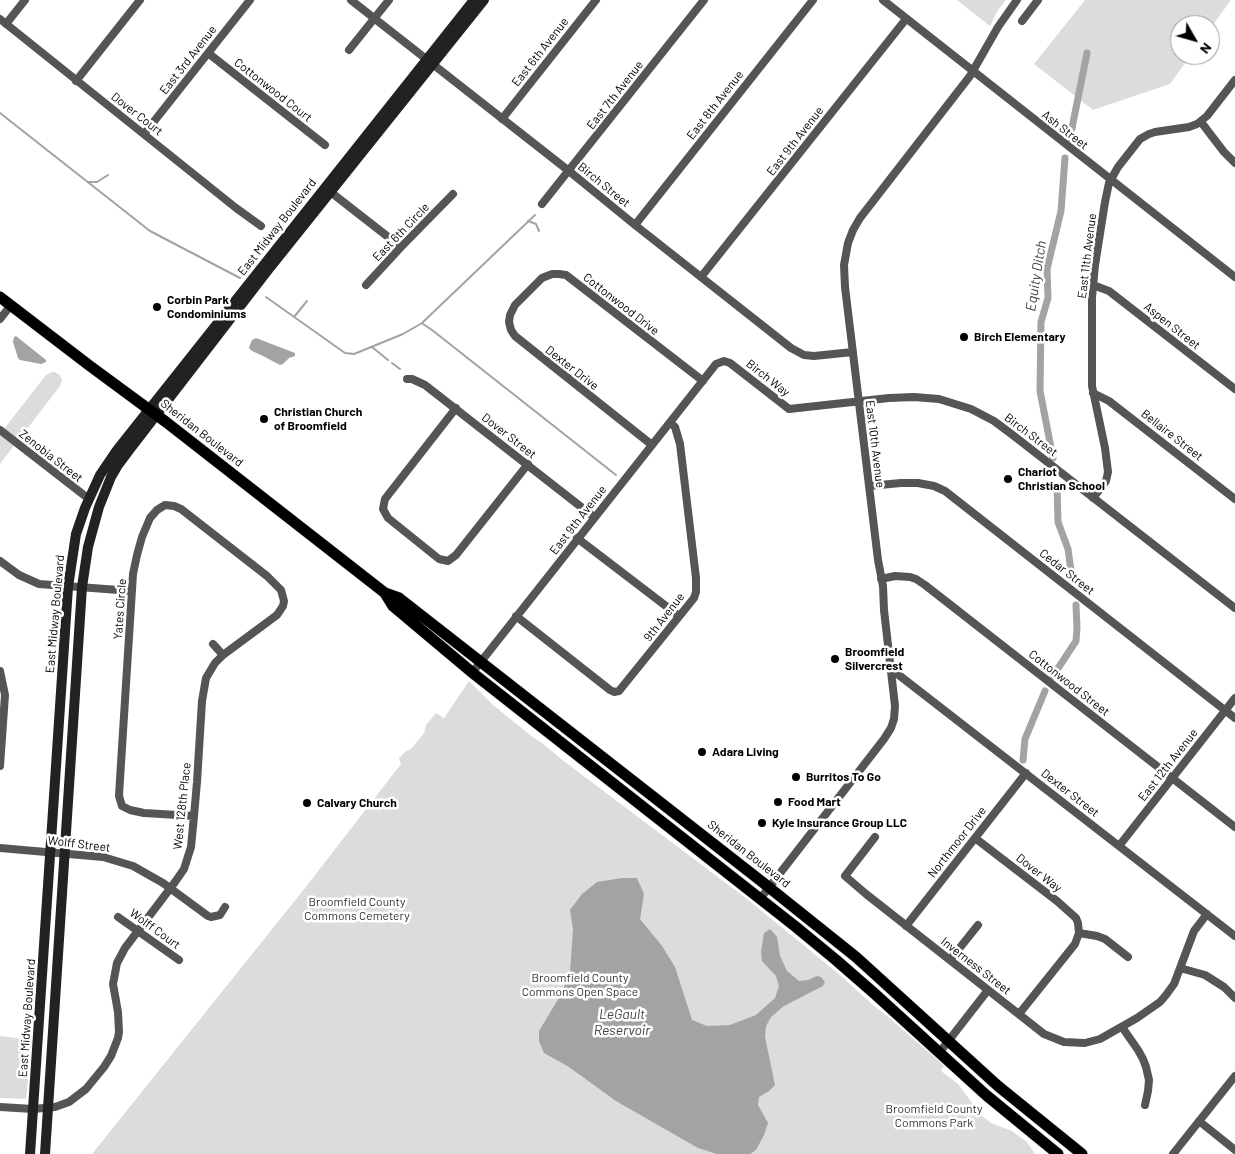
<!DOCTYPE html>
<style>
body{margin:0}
#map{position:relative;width:1235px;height:1154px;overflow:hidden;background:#fff;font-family:Barlow,sans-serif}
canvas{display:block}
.north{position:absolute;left:1170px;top:15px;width:50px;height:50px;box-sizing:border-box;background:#fff;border:1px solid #999;border-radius:50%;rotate:128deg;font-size:14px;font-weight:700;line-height:20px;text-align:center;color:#000}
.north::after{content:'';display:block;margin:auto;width:18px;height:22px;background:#000;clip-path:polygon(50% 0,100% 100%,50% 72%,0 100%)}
</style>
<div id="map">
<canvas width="1235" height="1154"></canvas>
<div class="north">N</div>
</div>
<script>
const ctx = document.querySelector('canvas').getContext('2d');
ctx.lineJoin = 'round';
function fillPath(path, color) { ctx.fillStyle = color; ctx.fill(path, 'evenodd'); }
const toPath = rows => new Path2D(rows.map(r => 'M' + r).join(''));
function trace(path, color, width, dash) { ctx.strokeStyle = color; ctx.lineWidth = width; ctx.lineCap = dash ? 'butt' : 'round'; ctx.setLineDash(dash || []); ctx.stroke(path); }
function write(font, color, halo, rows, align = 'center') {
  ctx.font = font + ' Barlow,sans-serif'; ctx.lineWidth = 5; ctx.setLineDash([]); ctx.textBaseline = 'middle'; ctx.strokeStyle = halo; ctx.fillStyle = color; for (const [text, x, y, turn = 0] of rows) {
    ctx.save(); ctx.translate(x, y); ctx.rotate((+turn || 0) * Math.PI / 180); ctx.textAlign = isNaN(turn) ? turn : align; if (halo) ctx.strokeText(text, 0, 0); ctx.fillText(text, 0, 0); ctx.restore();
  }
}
fillPath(toPath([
 [957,0,1006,0,998,10,990,26],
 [1085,0,1231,0,1210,29,1210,25,1180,25,1180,55,1191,55,1170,84,1093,110,1034,64],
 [52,372,55,372,60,375,62,381,60,386,0,464,0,434,46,375],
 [469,681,492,704,530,735,542,743,561,759,747,899,840,975,874,1006,886,1015,940,1062,944,1066,941,1071,958,1084,982,1116,991,1123,1012,1131,1027,1142,1035,1154,92,1154,305,888,401,764,399,758,406,751,411,749,424,733,426,725,436,713,444,718],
 [0,1036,32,1040,26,1099,0,1098]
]), '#dcdcdc');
fillPath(toPath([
 [16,336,46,360,46,362,41,364,20,360,18,358,13,342,14,337],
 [256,338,295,353,295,356,289,358,283,364,280,365,263,356,252,351,249,348,250,345,252,340],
 [622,878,637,878,644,894,640,919,662,946,675,967,692,1020,707,1026,730,1025,756,1015,775,998,779,986,776,976,762,961,761,952,764,933,770,929,777,937,780,956,787,971,799,981,808,980,817,976,821,977,825,982,823,986,784,1006,771,1017,766,1026,765,1037,775,1085,769,1091,759,1097,758,1105,768,1123,764,1135,756,1150,750,1154,717,1154,698,1148,616,1101,569,1067,544,1053,539,1041,539,1031,560,996,570,973,573,929,570,910,582,894,597,882]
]), '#a3a3a3');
trace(toPath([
 [0,113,150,231,240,278],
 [88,182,97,182,108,175],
 [528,221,536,224,539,231],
 [266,297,345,353,354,354,403,334,422,323,535,215],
 [294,317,307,301],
 [423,324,432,330,616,475],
 [372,347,388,360],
 [392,363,400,369]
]), '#a3a3a3', 2);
trace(toPath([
 [1070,138,1087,53],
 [1053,458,1040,391,1041,322,1048,298,1047,269,1061,211,1065,158],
 [1057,486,1058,522,1068,549,1072,578],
 [1053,676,1076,641,1077,628,1076,605],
 [1023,760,1025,739,1045,691]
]), '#a3a3a3', 7);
const primary = toPath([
 [0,297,90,366,166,422,385,593,399,598,761,881,856,957,998,1086,1082,1154],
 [385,593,393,606,474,674,796,927,836,960,875,994,986,1095,1058,1154]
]);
trace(primary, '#dbdbdb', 12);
trace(toPath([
 [351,0,569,171,635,225,791,348,804,355,814,356,853,352],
 [883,0,1235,277],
 [0,19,236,208,261,226],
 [1022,21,1038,0],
 [6,24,25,0],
 [349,50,389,0],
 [208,53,325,145],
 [76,81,140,0],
 [502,119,596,0],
 [1201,122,1224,152,1235,163],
 [144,134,250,0],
 [328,190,401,247],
 [542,204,704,0],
 [635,225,813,0],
 [701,277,906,19],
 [366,285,401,247,453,194],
 [1093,285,1109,291,1235,389],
 [0,319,11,305],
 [407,379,412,379,425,385,594,517],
 [1093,393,1109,401,1235,499],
 [456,408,385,499,383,509,388,518,439,559,448,561,456,555,528,464],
 [0,430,89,499],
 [652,445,515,336,511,330,509,322,510,315,515,305,542,278,552,274,559,274,566,275,703,381],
 [869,486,901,483,918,483,934,486,945,491,1235,718],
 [1093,498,1106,481,1108,472,1105,448,1092,386,1092,298,1095,265,1105,202,1109,183,1118,167,1140,139,1149,134,1155,132,1189,127,1197,124,1207,116,1235,80],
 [577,538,679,616],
 [0,561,19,575,39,584,132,591],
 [881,579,895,576,910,577,916,579,925,585,1235,827],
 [516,616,610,690,614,692,619,691,623,686,694,598,696,592,696,578,680,444,675,427,670,422],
 [213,644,223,655],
 [891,669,1235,936],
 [0,671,5,695,0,766],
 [472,673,716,364,724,361,730,363,789,409,889,398,914,397,939,399,971,409,994,421,1014,436,1235,608],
 [875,837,845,876,866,894,1044,1034,1064,1042,1085,1043,1100,1039,1137,1018,1160,1002,1166,995,1174,984,1194,931,1207,914],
 [975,838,1057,901,1076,918,1078,923,1079,933,1075,944,1019,1014],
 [1119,846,1235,698],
 [0,848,103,857,133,866,163,883,208,916,211,917,220,915,225,907],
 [760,899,884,739,891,728,894,719,895,706,884,610,883,586,878,560,845,287,844,265,848,243,853,230,860,218,970,76,998,27,1017,0],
 [118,917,179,960],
 [906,926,1026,773],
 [1079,933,1097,936,1105,939,1128,957],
 [950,960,978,925],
 [1180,968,1205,975,1224,987,1235,998],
 [1122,1027,1138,1050,1143,1059,1146,1067,1149,1080,1148,1091,1145,1105],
 [939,1053,988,990],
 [0,1107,33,1109,55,1107,69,1102,86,1089,104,1067,111,1056,118,1038,119,1032,118,1012,113,984,117,963,125,948,175,882,184,869,191,847,194,816,197,782,202,701,206,678,215,663,223,655,277,615,283,606,284,601,281,590,267,576,181,509,174,506,165,505,157,510,150,518,142,537,137,555,133,574,120,779,119,796,122,806,130,810,144,813,194,816],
 [1199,1121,1235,1150],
 [1173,1154,1235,1076]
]), '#555', 8);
trace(toPath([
 [30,1154,68,587,76,534,85,508,100,475,117,450,474,0],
 [45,1154,82,587,88,547,99,507,111,477,118,465,130,449,268,270,484,0]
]), '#222', 10);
trace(primary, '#000', 11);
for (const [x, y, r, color] of [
 [157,307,5,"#000"],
 [964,337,5,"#000"],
 [264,419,5,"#000"],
 [1008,479,5,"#000"],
 [835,659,5,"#000"],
 [702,752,5,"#000"],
 [796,777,5,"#000"],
 [778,802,5,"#000"],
 [307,803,5,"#000"],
 [762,823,5,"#000"]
]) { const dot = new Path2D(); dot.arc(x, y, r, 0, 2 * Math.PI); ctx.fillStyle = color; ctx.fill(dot); trace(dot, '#fff', 2); }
write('12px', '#000', '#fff', [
 ["East 6th Avenue",540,52,-52],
 ["East 3rd Avenue",188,60,-52],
 ["Cottonwood Court",273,90,38],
 ["East 7th Avenue",615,95,-52],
 ["East 8th Avenue",715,105,-52],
 ["Dover Court",137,114,38],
 ["Ash Street",1065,130,38],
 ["East 9th Avenue",795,141,-52],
 ["Birch Street",604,185,39],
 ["East Midway Boulevard",277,227,-52],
 ["East 6th Circle",401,232,-46],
 ["East 11th Avenue",1087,256,-83],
 ["Cottonwood Drive",621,304,38],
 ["Aspen Street",1172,326,38],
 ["Dexter Drive",572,368,38],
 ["Birch Way",768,378,38],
 ["Sheridan Boulevard",202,433,38],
 ["Birch Street",1031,435,37],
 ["Bellaire Street",1172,435,38],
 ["Dover Street",509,436,38],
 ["East 10th Avenue",875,444,83],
 ["Zenobia Street",51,456,38],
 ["East 9th Avenue",578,520,-52],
 ["Cedar Street",1067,572,38],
 ["Yates Circle",120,609,-86],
 ["East Midway Boulevard",55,614,-85],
 ["9th Avenue",664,617,-52],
 ["Cottonwood Street",1069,683,38],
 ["East 12th Avenue",1168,765,-52],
 ["Dexter Street",1070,793,38],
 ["West 128th Place",182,806,-84],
 ["Northmoor Drive",957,842,-52],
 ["Wolff Street",79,844,7],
 ["Sheridan Boulevard",749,854,38],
 ["Dover Way",1039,873,38],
 ["Wolff Court",155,929,36],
 ["Inverness Street",976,966,38],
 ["East Midway Boulevard",27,1018,-86]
]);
write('bold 12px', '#000', '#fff', [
 ["Corbin Park",167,300],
 ["Condominiums",167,314],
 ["Birch Elementary",974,337],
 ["Christian Church",274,412],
 ["of Broomfield",274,426],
 ["Chariot",1018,472],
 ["Christian School",1018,486],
 ["Broomfield",845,652],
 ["Silvercrest",845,666],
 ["Adara Living",712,752],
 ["Burritos To Go",806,777],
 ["Food Mart",788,802],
 ["Calvary Church",317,803],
 ["Kyle Insurance Group LLC",772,823]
], 'left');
write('12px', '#333', '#fff', [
 ["Broomfield County",357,902],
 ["Commons Cemetery",357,916],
 ["Broomfield County",580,978],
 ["Commons Open Space",580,992],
 ["Broomfield County",934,1109],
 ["Commons Park",934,1123]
]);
write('italic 14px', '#444', '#fff', [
 ["Equity Ditch",1036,276,-81],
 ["LeGault",622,1014],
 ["Reservoir",622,1030]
]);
</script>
